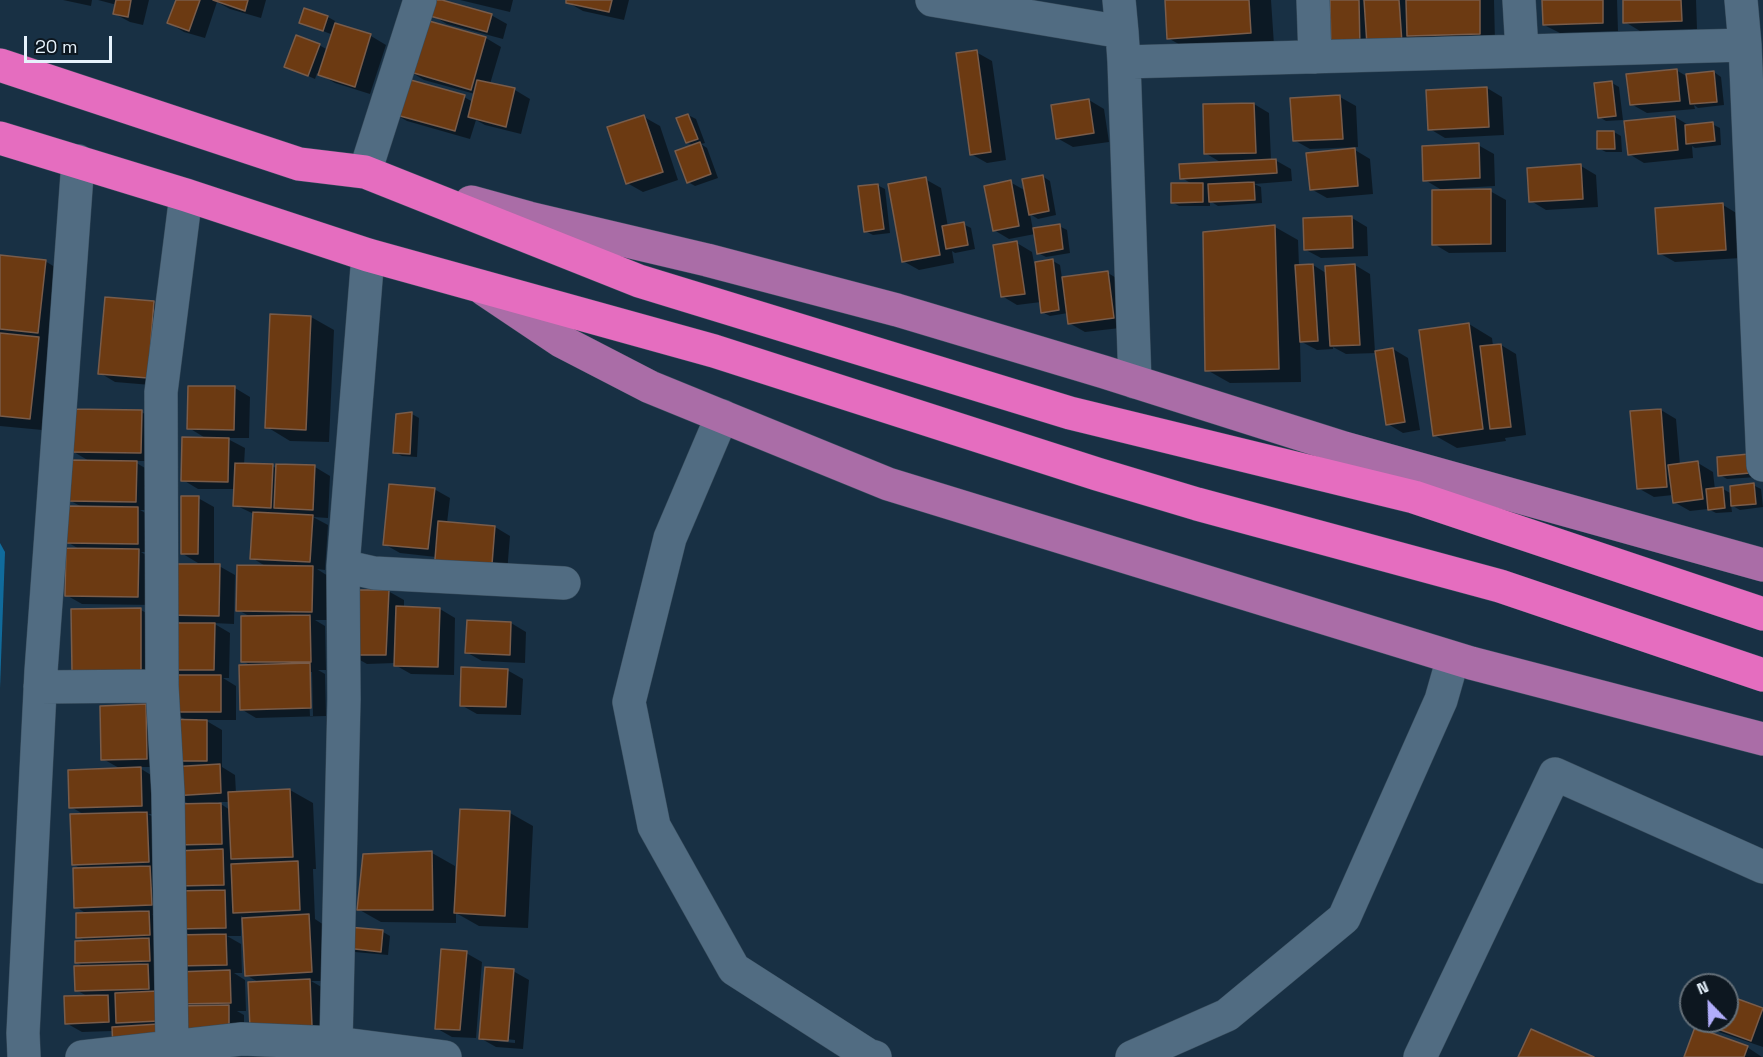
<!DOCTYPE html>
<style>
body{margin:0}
#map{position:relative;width:1763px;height:1057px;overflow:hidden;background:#183044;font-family:"Space Grotesk",sans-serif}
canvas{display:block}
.north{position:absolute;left:1679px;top:973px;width:60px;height:60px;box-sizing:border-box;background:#0d1720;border:2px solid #646f78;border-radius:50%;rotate:337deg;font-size:16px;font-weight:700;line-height:24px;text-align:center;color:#e6f2fc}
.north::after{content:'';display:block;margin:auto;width:21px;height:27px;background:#b1adfa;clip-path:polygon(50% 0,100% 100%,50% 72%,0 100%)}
.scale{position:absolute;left:24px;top:36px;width:88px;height:27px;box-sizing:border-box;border:3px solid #e6f2fc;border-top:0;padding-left:8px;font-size:18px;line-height:21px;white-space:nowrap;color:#e6f2fc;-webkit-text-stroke:4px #0d1720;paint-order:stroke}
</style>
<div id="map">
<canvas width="1763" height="1057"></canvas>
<div class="north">N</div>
<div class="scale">20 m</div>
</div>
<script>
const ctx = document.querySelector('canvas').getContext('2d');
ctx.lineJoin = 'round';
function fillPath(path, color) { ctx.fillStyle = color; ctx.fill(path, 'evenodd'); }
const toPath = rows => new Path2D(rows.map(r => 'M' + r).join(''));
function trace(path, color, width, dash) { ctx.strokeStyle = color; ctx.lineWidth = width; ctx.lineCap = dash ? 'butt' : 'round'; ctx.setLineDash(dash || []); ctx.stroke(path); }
fillPath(toPath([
 [0,543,5,552,0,688]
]), '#106b9c');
fillPath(toPath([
 [63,0,92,0,91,6],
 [98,0,149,0,143,25,130,22,115,14,117,5],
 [177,0,266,0,261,18,230,9,217,2,205,38,184,32,169,23],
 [460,0,513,0,510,12],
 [568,0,629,0,624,20,583,11,567,2],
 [1166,0,1271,0,1274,45,1191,51,1168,38],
 [1332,0,1362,0,1366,2,1366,0,1494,0,1495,42,1348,57],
 [1543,0,1617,0,1618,31,1560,33,1544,25],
 [1624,0,1696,0,1697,29,1640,31,1625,22],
 [431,15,491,15,507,24,503,39,447,24],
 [328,17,335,21,334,24,371,36,386,45,370,94,335,83,317,73,315,79,285,66,319,45,328,50,333,35,301,22],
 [486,38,501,47,490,84,515,90,530,99,521,134,485,125,476,120,470,139,407,121,391,112,464,97,473,102,475,94,424,80,409,71],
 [976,52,992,61,1006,160,987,163,971,154],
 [1676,70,1688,77,1714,72,1721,77,1724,105,1698,108,1694,105,1695,109,1647,113,1631,104],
 [1612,83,1619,87,1623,120,1606,121,1599,117],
 [1487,88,1502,97,1504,135,1445,138,1430,129],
 [1340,97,1356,106,1358,147,1310,149,1294,140],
 [1089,100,1104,109,1109,142,1073,147,1057,138],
 [1254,104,1269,113,1271,160,1275,160,1291,169,1292,181,1254,184,1261,187,1262,203,1218,206,1210,201,1210,206,1179,206,1172,202,1192,184,1182,178,1222,163,1205,153],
 [688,115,696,119,705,143,701,144,707,148,718,178,695,186,688,182,693,146,687,142],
 [644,117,660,126,678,180,643,192,627,183],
 [1675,117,1690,126,1712,124,1720,128,1721,145,1695,148,1692,146,1693,158,1644,163,1629,154],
 [1614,132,1621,136,1622,152,1606,152,1598,148],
 [1478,145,1494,154,1495,186,1444,189,1445,192,1425,180],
 [1355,150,1370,159,1373,194,1327,198,1311,189],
 [1581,166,1596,175,1598,207,1546,210,1531,201],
 [1042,176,1050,181,1056,215,1038,219,1030,214,1033,230,1059,226,1067,230,1070,253,1046,257,1038,253,1035,234,1009,239,994,230,1010,182,1026,191],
 [925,179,941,188,948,227,963,224,971,228,975,249,955,253,952,251,954,263,919,270,903,261],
 [877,185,885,189,890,233,873,235,865,231],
 [1490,191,1506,200,1506,252,1449,253,1434,244],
 [1723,205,1738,214,1741,258,1675,262,1659,253],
 [1352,218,1367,227,1368,256,1321,258,1306,250],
 [1275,227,1298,240,1299,266,1313,265,1326,273,1355,265,1370,274,1375,352,1393,349,1408,358,1420,430,1403,433,1388,424,1377,353,1346,354,1333,347,1333,349,1317,350,1300,341,1301,382,1230,383,1207,370],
 [1017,243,1032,252,1034,263,1053,261,1060,265,1062,278,1108,273,1123,282,1129,327,1085,332,1069,323,1068,313,1050,316,1042,312,1041,302,1017,305,1002,296],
 [0,257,45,261,68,275,53,431,0,426],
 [153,302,169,311,163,386,115,382,100,373],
 [311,317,334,330,329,442,290,441,267,427],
 [1469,324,1492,338,1493,346,1501,345,1516,354,1526,435,1505,438,1506,441,1457,448,1434,435],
 [235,388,250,397,249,438,226,438,245,448,244,465,272,466,278,469,278,465,315,467,330,476,328,518,313,517,328,525,325,570,317,569,328,576,328,620,315,620,325,626,326,670,318,670,325,674,326,716,256,718,241,709,251,666,243,661,251,617,238,610,267,567,252,558,254,514,235,505,236,489,198,489,183,480,207,439,189,428],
 [308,672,312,672,313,716,310,716],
 [1661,410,1676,419,1680,465,1698,463,1713,472,1715,490,1723,489,1732,494,1753,485,1761,489,1763,507,1740,510,1731,505,1732,512,1716,513,1708,509,1690,511,1674,502,1673,495,1654,497,1638,488],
 [141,412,157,420,156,461,133,461,152,472,151,510,140,510,153,517,153,552,141,552,154,560,153,605,82,604,66,595,81,550,67,542,82,507,69,500,91,462,72,451],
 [412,414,419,418,417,457,402,456,394,452,397,416],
 [1718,458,1757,477,1727,479,1720,475],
 [434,489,450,498,447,523,495,527,510,536,506,585,436,557,400,553,384,544],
 [198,498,214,507,214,563,198,563,183,554],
 [219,566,235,575,234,624,213,623,230,633,229,678,223,678,236,686,236,720,205,720,222,730,222,767,235,775,236,793,290,790,313,803,316,869,313,869,315,919,324,925,327,981,311,981,325,989,327,1034,267,1037,260,983,246,975,244,918,241,916,241,936,227,936,241,944,242,973,234,973,245,980,246,1011,237,1011,244,1015,244,1047,180,1039,190,973,178,965,192,936,178,928,190,892,177,885,188,852,175,845,191,805,173,795,162,767,138,767,156,778,157,814,148,814,162,822,167,914,152,914,164,921,174,1029,82,1032,66,1023,89,997,76,990,85,967,77,963,87,942,78,937,87,914,76,907,83,870,73,864,85,815,71,807,121,769,103,759,146,706,161,715,161,721,188,721,170,711,182,676,169,669,183,624,166,614],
 [218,802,230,802,230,810],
 [388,591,404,600,404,608,440,609,455,618,454,675,411,674,395,665,395,663,367,664,351,655],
 [141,610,164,623,164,684,97,685],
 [468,621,511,623,526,632,525,663,482,661,466,652],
 [507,670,523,679,521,715,477,714,461,705],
 [461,811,510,813,533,826,528,928,479,926,456,913,456,923,381,922,358,909,432,853,455,866,455,883,458,883],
 [383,932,390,936,388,955,355,952,348,947],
 [466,953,482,962,476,1038,452,1037,436,1028],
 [513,971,529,980,523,1049,496,1047,480,1038],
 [495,1038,515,1040,515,1043,495,1041],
 [1727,997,1763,1010,1763,1047,1713,1030,1698,1021,1727,1021],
 [1747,1047,1762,1057,1685,1057]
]), '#0007');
const building = toPath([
 [116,0,131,0,128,17,113,14,116,0],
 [176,0,200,0,189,31,167,23,176,0],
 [213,0,248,0,245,11,213,0],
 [434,0,442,0,492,14,487,32,430,16,434,0],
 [566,0,612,0,609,12,566,3,566,0],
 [1165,0,1249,0,1251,33,1167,39,1165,0],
 [1330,0,1359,0,1360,48,1331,49,1330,0],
 [1364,0,1399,0,1402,43,1367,45,1364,0],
 [1406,0,1480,0,1480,34,1407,36,1406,0],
 [1542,0,1603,0,1603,23,1543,25,1542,0],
 [1623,0,1681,0,1682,21,1623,23,1623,0],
 [304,8,328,16,323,31,299,23,304,8],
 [422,19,486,37,471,90,407,71,422,19],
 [335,23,371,34,355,87,318,75,335,23],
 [296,35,320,44,308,76,284,67,296,35],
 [977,50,991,152,970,155,956,53,977,50],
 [1677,69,1680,101,1630,105,1626,74,1677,69],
 [1714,71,1717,102,1690,104,1686,74,1714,71],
 [400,77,465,95,455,131,389,113,400,77],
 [477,80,515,88,506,127,468,117,477,80],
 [1612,81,1616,116,1598,118,1594,83,1612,81],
 [1487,87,1489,127,1428,130,1426,90,1487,87],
 [1340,95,1343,139,1293,141,1290,98,1340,95],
 [1089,99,1094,133,1056,139,1051,105,1089,99],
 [1254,103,1256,153,1204,154,1203,104,1254,103],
 [688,114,698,139,686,143,676,118,688,114],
 [644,115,663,172,626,184,607,127,644,115],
 [1675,116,1678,150,1628,155,1624,121,1675,116],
 [1713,122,1715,141,1686,144,1685,125,1713,122],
 [1597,131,1614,131,1615,149,1597,149,1597,131],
 [700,142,711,174,687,183,675,151,700,142],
 [1479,143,1480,178,1423,181,1422,146,1479,143],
 [1355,148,1358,186,1310,190,1306,153,1355,148],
 [1276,159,1277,173,1180,179,1179,164,1276,159],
 [1581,164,1583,199,1529,202,1527,168,1581,164],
 [1043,175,1049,211,1029,215,1022,179,1043,175],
 [926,177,940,255,902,262,888,184,926,177],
 [1011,180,1019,226,993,231,984,186,1011,180],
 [1254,182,1255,200,1209,202,1208,184,1254,182],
 [1171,183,1203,183,1203,202,1171,203,1171,183],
 [878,184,884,229,864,232,858,186,878,184],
 [1491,189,1491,244,1432,245,1432,190,1491,189],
 [1723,203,1726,250,1658,254,1655,208,1723,203],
 [1352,216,1353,248,1304,250,1303,218,1352,216],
 [964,222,968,245,946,249,942,226,964,222],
 [1060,224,1063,249,1037,254,1033,228,1060,224],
 [1275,225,1279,369,1205,371,1203,232,1275,225],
 [1017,241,1025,294,1001,297,993,245,1017,241],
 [0,255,46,260,38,333,0,329,0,255],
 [1053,259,1059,310,1041,313,1035,262,1053,259],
 [1313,264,1318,341,1300,342,1295,265,1313,264],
 [1355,264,1360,345,1330,346,1325,266,1355,264],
 [1108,271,1114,318,1068,324,1062,277,1108,271],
 [105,297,154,301,148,378,98,374,105,297],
 [270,314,311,316,306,430,265,428,270,314],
 [1469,323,1483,429,1433,436,1419,330,1469,323],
 [0,333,39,337,30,419,0,416,0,333],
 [1501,344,1511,427,1490,429,1480,346,1501,344],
 [1393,348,1405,422,1386,425,1375,351,1393,348],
 [188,386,235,386,234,430,187,429,188,386],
 [71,409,142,410,141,453,70,452,71,409],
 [1661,409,1667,487,1637,489,1630,411,1661,409],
 [412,412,410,454,393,453,396,414,412,412],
 [182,437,229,438,228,482,181,481,182,437],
 [1749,454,1750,473,1718,476,1717,457,1749,454],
 [68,460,137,461,136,502,68,501,68,460],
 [1698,461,1703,499,1673,503,1668,465,1698,461],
 [235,463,273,464,271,508,233,506,235,463],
 [276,464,315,465,313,510,274,508,276,464],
 [1754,483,1756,504,1731,506,1730,486,1754,483],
 [389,484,435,488,428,549,383,545,389,484],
 [1723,487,1725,508,1708,510,1706,489,1723,487],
 [181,496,199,496,198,554,181,554,181,496],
 [66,506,138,507,138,544,66,543,66,506],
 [253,512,313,515,310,562,250,559,253,512],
 [438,521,495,526,491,577,434,572,438,521],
 [66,548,139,549,138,597,65,596,66,548],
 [166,564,220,564,219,616,165,615,166,564],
 [237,565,313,566,312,612,236,611,237,565],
 [347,590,389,590,386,655,350,655,347,590],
 [396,606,440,608,438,667,394,666,396,606],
 [141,608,141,671,72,672,71,609,141,608],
 [310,615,311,662,241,662,241,616,310,615],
 [467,620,511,622,510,655,465,653,467,620],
 [168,623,215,623,214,670,168,670,168,623],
 [310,663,311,708,240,710,239,665,310,663],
 [461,667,508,669,506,707,460,706,461,667],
 [169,675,221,675,221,712,169,712,169,675],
 [146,704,147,759,101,760,100,706,146,704],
 [159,719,207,720,207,761,159,761,159,719],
 [220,764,221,793,172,796,170,767,220,764],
 [141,767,142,806,69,808,68,770,141,767],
 [290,789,293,857,231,859,228,792,290,789],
 [221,803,222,844,174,845,173,804,221,803],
 [460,809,510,811,505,916,454,913,460,809],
 [147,812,149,862,72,865,70,814,147,812],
 [223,849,224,885,176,886,175,851,223,849],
 [432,851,433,910,357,910,363,854,432,851],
 [298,861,300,910,233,913,231,864,298,861],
 [150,866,152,905,74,908,73,868,150,866],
 [225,890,226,928,177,929,176,891,225,890],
 [149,911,150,935,76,938,76,913,149,911],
 [309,914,312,972,245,976,242,918,309,914],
 [348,927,383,930,381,952,346,948,348,927],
 [226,934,227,965,176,966,175,935,226,934],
 [149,938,150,961,75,963,75,941,149,938],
 [441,949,467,951,460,1030,435,1029,441,949],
 [148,964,149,989,75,991,74,966,148,964],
 [485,967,514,969,508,1041,479,1039,485,967],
 [230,970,231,1003,176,1004,176,972,230,970],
 [310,979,312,1026,250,1028,248,982,310,979],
 [158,991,159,1021,116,1023,115,993,158,991],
 [108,995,109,1022,65,1024,64,996,108,995],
 [1727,995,1763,1008,1751,1041,1696,1021,1727,1021,1727,995],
 [229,1005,229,1039,179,1040,177,1006,229,1005],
 [158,1024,159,1046,113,1049,112,1027,158,1024],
 [1695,1027,1748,1046,1744,1057,1684,1057,1695,1027],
 [1531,1029,1594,1057,1518,1057,1531,1029]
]);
fillPath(building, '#6c3a12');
trace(building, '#795c4a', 1.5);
const minor = toPath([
 [932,0,1122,32,1124,62],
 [1119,0,1122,32],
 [1313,0,1315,57],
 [1519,0,1522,51],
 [1741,0,1745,45,1763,465],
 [365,172,420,0],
 [1135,382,1124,62,1745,45],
 [722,416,670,538,629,702,654,826,734,969,868,1055,875,1057],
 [343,566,374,573,564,583],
 [162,686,168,793,172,1047],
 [40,687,162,686,161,392,186,195],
 [336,1043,344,699,343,566,368,255],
 [24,1057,23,1033,41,671,78,161],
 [82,1057,242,1039,336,1043,445,1057],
 [1132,1057,1227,1015,1344,918,1441,700,1453,658],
 [1420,1057,1555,774,1763,867]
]);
const major = toPath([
 [471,202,529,218,707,260,897,310,1104,372,1344,448,1763,565],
 [485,290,561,341,650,387,888,484,1471,663,1763,739]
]);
const highway = toPath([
 [0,65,299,164,365,172,639,281,1070,413,1414,497,1763,614],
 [0,138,186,195,368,255,714,351,1097,474,1197,504,1500,586,1763,675]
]);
trace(minor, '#384c5c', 34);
trace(major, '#384c5c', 34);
trace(highway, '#384c5c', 34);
trace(minor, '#516c82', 33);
trace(major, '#aa6da7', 33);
trace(highway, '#e56dbf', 33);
</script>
